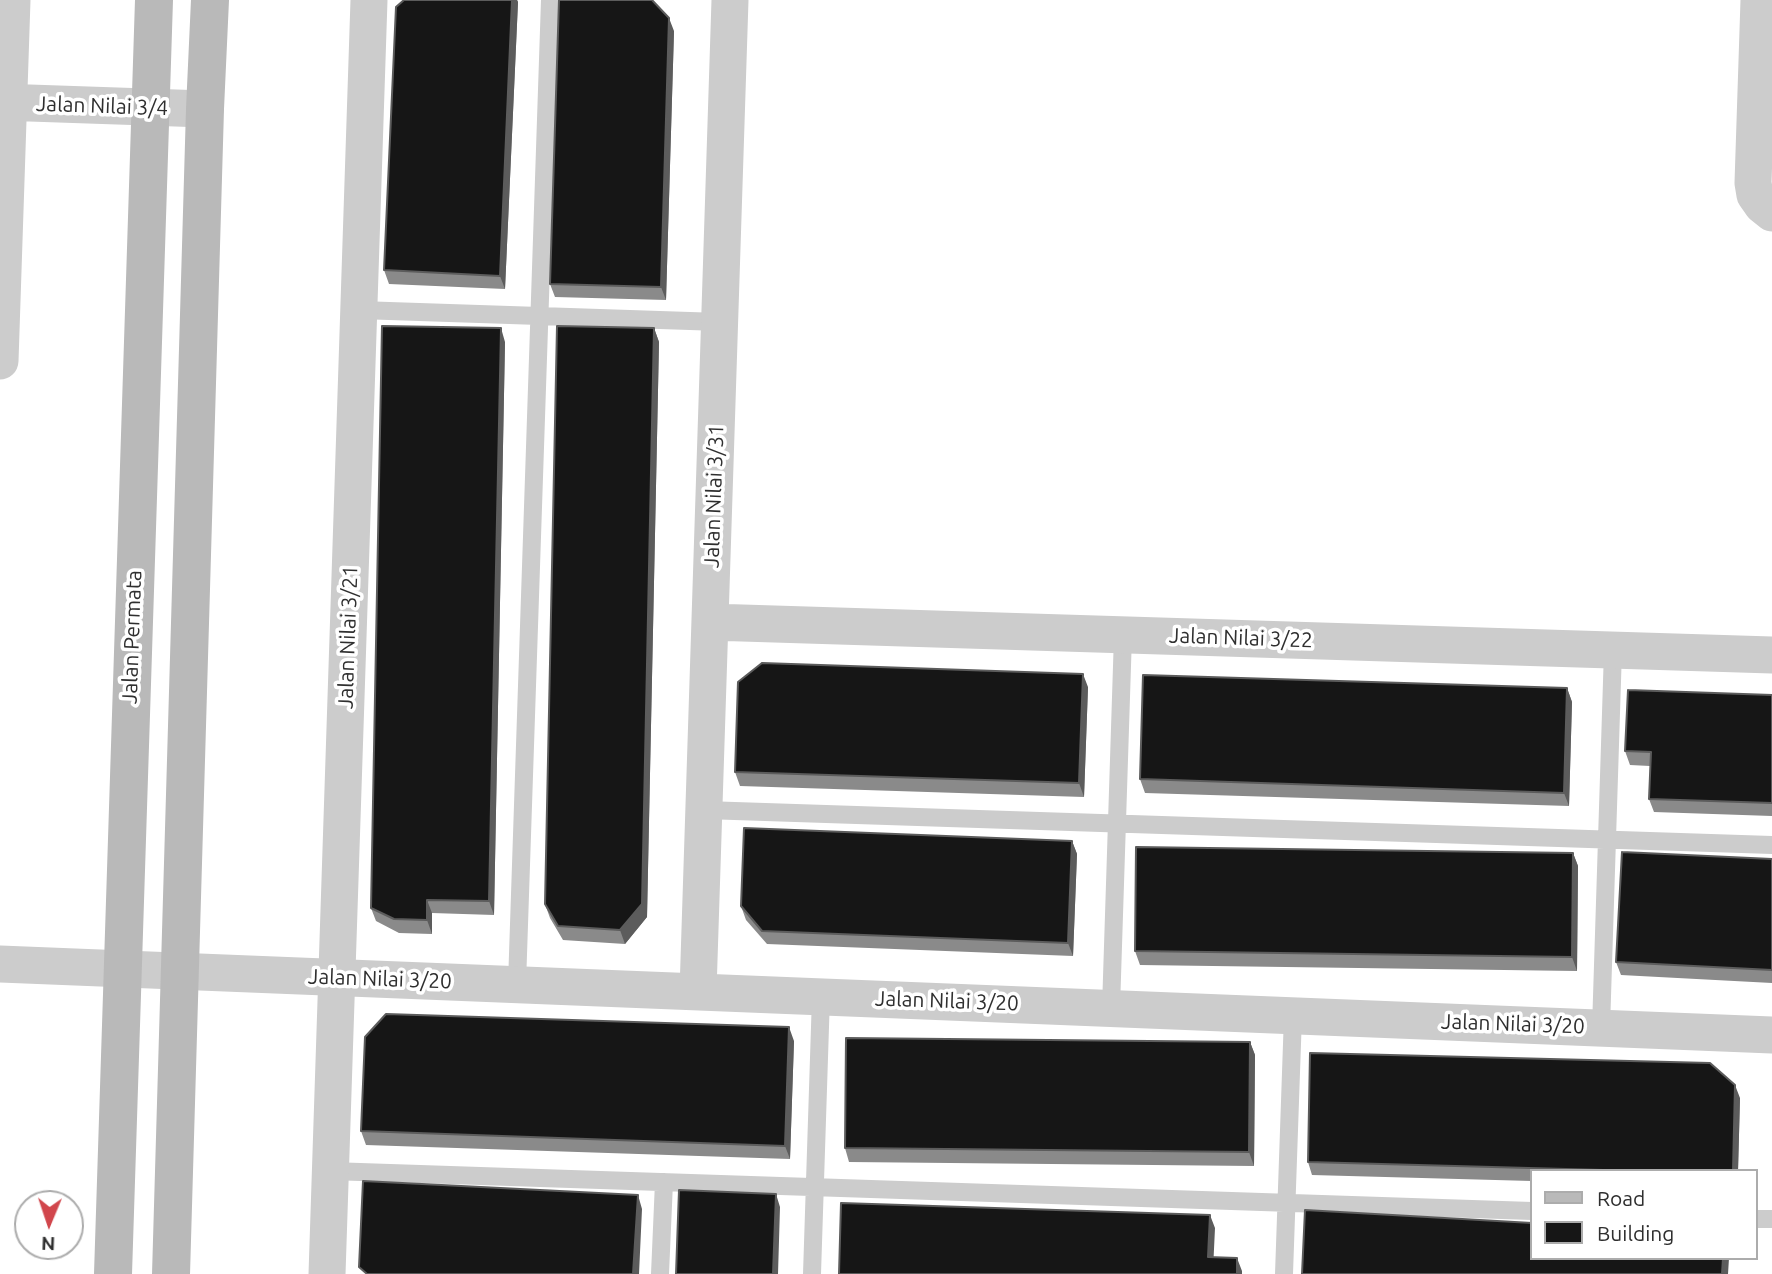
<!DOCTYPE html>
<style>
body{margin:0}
#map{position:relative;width:1772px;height:1274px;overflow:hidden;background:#fff;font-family:Ubuntu,sans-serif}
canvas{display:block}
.legend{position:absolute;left:1530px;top:1169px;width:228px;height:91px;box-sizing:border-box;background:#fff;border:2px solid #acacac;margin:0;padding:9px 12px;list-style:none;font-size:21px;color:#2f2f2f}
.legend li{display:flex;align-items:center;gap:14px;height:35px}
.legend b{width:35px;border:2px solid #acacac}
.north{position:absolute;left:14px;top:1190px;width:70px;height:70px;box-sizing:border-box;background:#fff;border:2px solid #acacac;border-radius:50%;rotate:182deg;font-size:19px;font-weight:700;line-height:28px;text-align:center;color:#2f2f2f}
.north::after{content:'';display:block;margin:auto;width:24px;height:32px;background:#d1464c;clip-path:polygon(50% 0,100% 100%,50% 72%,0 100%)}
</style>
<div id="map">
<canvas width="1772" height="1274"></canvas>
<ul class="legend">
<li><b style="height:9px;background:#b9b9b9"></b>Road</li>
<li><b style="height:19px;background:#161616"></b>Building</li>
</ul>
<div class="north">N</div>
</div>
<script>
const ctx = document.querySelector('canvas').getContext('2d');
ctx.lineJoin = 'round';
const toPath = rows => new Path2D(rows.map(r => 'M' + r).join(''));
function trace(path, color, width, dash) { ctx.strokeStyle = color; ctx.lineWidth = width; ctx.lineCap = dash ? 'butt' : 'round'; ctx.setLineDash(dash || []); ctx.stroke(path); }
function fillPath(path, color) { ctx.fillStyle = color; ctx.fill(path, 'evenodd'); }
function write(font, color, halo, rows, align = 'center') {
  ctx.font = font + ' Ubuntu,sans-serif'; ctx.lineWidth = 7; ctx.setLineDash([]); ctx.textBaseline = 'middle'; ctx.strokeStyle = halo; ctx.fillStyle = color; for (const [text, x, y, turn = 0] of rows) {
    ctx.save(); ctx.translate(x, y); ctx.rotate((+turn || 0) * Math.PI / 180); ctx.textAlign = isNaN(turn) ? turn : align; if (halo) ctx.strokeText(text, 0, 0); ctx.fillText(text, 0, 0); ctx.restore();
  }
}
trace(toPath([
 [359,310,720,322],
 [704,810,1772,845],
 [517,984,550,0],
 [1111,1008,1123,635],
 [1601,1028,1613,650],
 [330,1171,1532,1211],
 [1756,1219,1772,1219],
 [660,1274,664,1182],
 [812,1274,821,996],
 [1284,1274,1293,1015]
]), '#ccc', 18);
trace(toPath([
 [1759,0,1753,183,1755,195,1762,205,1772,213],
 [0,102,205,109],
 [0,361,12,0],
 [710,622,1772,655],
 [0,964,1772,1035],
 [698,991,730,0],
 [327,1274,369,0]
]), '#ccc', 37);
trace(toPath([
 [113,1274,154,0],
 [171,1274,205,109,210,0]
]), '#b9b9b9', 38);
fillPath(toPath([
 [404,0,517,0,518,2,505,289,389,284,384,270],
 [674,31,666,300,555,297,550,284],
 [654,328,659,342,647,917,625,944,563,940,550,918,545,904],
 [505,342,494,915,432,913,432,934,399,933,376,921,371,908],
 [1088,687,1084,797,740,786,735,772],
 [1567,688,1572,702,1569,806,1145,793,1140,779],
 [1772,695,1772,816,1654,812,1649,799,1650,766,1630,765,1625,751],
 [1072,841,1077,854,1073,956,767,944,746,920,741,906],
 [1573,853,1578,866,1577,971,1140,965,1135,951],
 [1772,859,1772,983,1621,975,1616,962],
 [794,1041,790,1159,366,1145,361,1131],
 [1250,1042,1255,1055,1254,1166,849,1162,845,1148],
 [1740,1098,1738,1171,1532,1171,1532,1181,1312,1175,1308,1162]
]), '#8a8a8a');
fillPath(toPath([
 [512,0,517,0,518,2,505,289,500,276],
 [669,18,674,31,666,300,661,287],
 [501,328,505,342,494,915,489,901],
 [654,328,659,342,647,917,625,944,620,930],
 [1083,674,1088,687,1084,797,1079,783],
 [1567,688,1572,702,1569,806,1564,793],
 [1072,841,1077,854,1073,956,1068,943],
 [1573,853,1578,866,1577,971,1572,957],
 [427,900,432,913,432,934,427,920],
 [789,1027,794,1041,790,1159,785,1146],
 [1250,1042,1255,1055,1254,1166,1249,1152],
 [1735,1085,1740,1098,1738,1171,1733,1171],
 [776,1194,780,1207,778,1274,773,1274],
 [638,1195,642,1209,639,1274,633,1274],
 [1210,1215,1215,1228,1213,1270,1208,1257],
 [1237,1258,1242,1271,1242,1274,1237,1274],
 [1723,1258,1729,1258,1728,1274,1722,1274]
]), '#5c5c5c');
const building = toPath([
 [404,0,512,0,500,276,384,270,396,7,404,0],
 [559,0,652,0,669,18,661,287,550,284,559,0],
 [382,326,501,328,489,901,427,900,427,920,394,919,371,908,382,326],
 [557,326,654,328,642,904,620,930,558,926,545,904,557,326],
 [762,663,1083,674,1079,783,735,772,738,682,762,663],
 [1143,675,1567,688,1564,793,1140,779,1143,675],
 [1628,690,1772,695,1772,803,1649,799,1651,752,1625,751,1628,690],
 [744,828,1072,841,1068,943,762,931,741,906,744,828],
 [1136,847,1573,853,1572,957,1135,951,1136,847],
 [1622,852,1772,859,1772,970,1616,962,1622,852],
 [386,1014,789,1027,785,1146,361,1131,365,1037,386,1014],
 [846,1038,1250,1042,1249,1152,845,1148,846,1038],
 [1310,1053,1710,1063,1735,1085,1733,1171,1640,1171,1308,1162,1310,1053],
 [363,1181,638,1195,633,1274,367,1274,359,1267,363,1181],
 [679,1190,776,1194,773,1274,676,1274,679,1190],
 [841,1203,1210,1215,1208,1257,1237,1258,1237,1274,839,1274,841,1203],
 [1305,1210,1532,1223,1532,1258,1723,1258,1722,1274,1302,1274,1305,1210]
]);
fillPath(building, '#161616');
trace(building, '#5c5c5c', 2);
write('21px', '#2f2f2f', '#fff', [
 ["Jalan Nilai 3/4",102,106,2],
 ["Jalan Nilai 3/31",714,496,-88],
 ["Jalan Permata",132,637,-88],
 ["Jalan Nilai 3/21",348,637,-88],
 ["Jalan Nilai 3/22",1241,638,2],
 ["Jalan Nilai 3/20",380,979,2],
 ["Jalan Nilai 3/20",947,1001,2],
 ["Jalan Nilai 3/20",1513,1024,2]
]);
</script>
